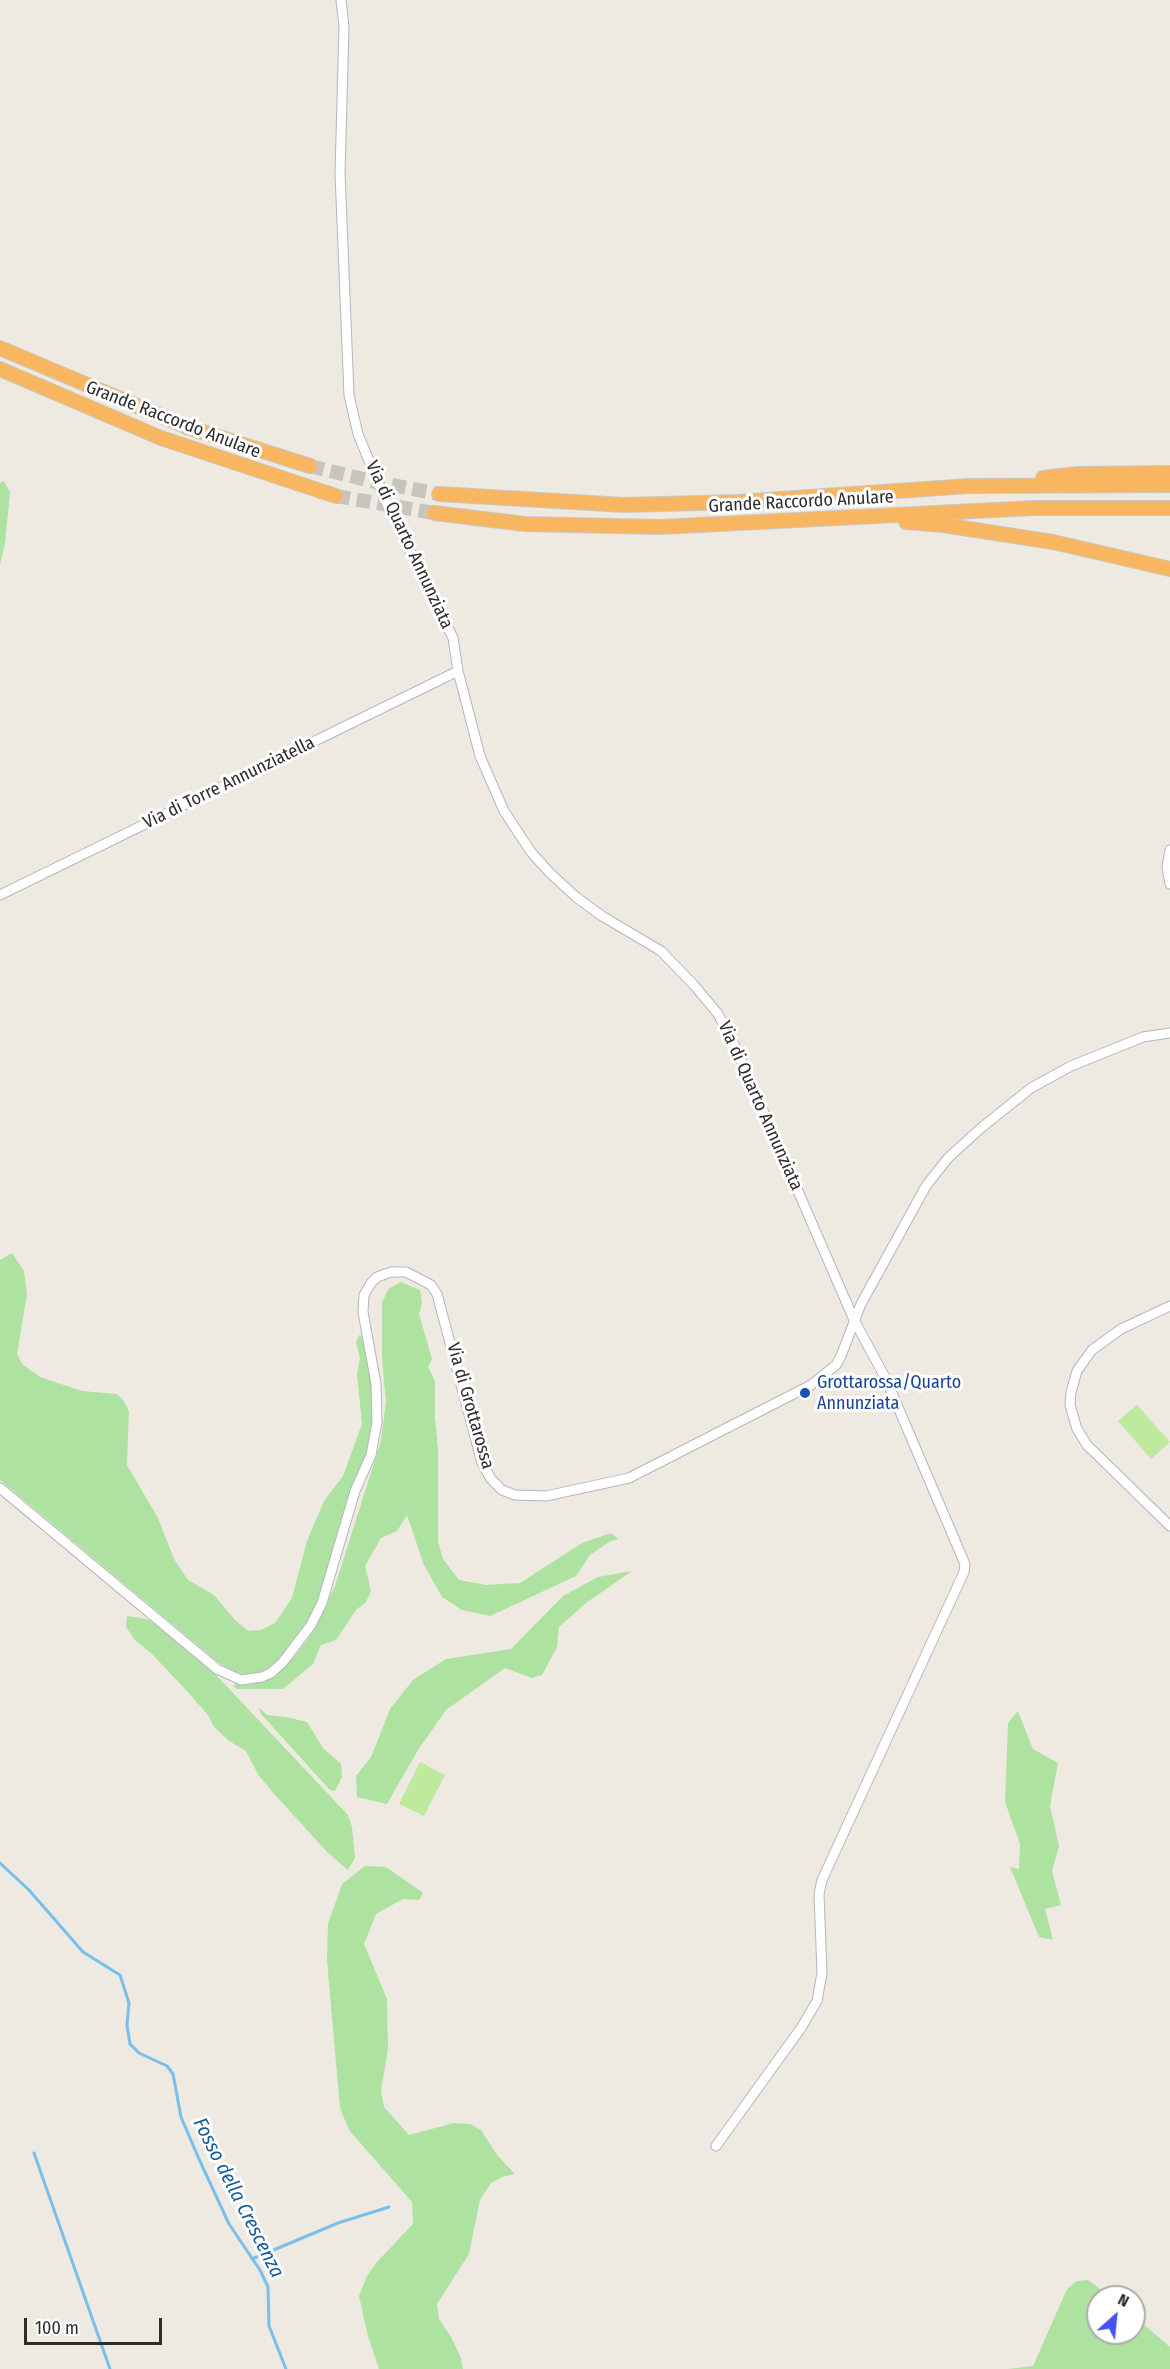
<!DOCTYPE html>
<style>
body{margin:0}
#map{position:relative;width:1170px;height:2369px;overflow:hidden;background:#eeeae1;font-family:"Fira Sans Condensed",sans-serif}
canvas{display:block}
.north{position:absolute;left:1086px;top:2285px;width:60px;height:60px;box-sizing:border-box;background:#fff;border:2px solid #ababab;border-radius:50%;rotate:27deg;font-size:16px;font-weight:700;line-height:24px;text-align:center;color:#2d2d2d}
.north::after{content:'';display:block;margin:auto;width:21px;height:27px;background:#4752f5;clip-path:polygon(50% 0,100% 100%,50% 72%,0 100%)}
.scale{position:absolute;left:24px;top:2318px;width:138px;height:27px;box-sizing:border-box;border:3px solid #2d2d2d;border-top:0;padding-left:8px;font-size:18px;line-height:21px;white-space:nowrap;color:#2d2d2d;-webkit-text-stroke:4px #fff;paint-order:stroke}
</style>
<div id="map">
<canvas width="1170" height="2369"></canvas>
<div class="north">N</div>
<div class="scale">100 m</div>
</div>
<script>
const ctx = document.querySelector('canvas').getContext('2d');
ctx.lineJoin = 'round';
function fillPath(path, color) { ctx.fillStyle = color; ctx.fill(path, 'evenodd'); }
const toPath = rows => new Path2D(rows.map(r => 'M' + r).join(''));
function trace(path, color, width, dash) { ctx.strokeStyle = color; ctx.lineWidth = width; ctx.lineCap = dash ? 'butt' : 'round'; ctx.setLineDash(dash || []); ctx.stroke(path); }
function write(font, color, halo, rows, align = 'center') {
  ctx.font = font + ' "Fira Sans Condensed",sans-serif'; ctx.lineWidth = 6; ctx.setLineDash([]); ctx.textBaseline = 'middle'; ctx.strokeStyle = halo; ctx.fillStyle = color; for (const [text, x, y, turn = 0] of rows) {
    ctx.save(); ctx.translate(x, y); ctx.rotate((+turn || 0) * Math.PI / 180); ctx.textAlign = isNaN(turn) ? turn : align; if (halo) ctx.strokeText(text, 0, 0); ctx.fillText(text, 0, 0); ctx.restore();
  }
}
fillPath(toPath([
 [4,481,10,492,5,543,0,564,0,483],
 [12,1253,24,1271,27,1294,17,1354,22,1364,40,1377,82,1391,117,1394,123,1400,129,1411,127,1465,158,1518,174,1559,188,1580,214,1595,235,1620,248,1631,261,1630,275,1623,292,1598,307,1541,324,1501,343,1476,362,1424,357,1374,360,1358,356,1342,359,1335,362,1336,371,1370,375,1416,369,1450,330,1578,306,1631,281,1660,261,1672,248,1675,235,1672,219,1663,0,1480,0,1260],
 [401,1282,420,1290,422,1302,419,1314,432,1359,428,1367,435,1381,435,1418,438,1449,438,1542,443,1559,459,1580,486,1585,520,1583,582,1543,611,1533,618,1539,609,1542,590,1555,576,1576,490,1616,462,1610,442,1597,424,1565,407,1515,397,1531,381,1538,365,1566,371,1591,366,1602,356,1610,336,1640,321,1645,313,1664,283,1689,237,1689,233,1686,237,1682,249,1685,274,1676,294,1657,310,1636,335,1586,381,1441,386,1402,382,1358,382,1303,388,1289],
 [632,1571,586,1603,559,1627,557,1647,542,1675,532,1678,505,1668,446,1710,418,1750,387,1804,357,1797,356,1776,371,1757,390,1709,413,1680,446,1659,511,1649,563,1596,598,1577],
 [127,1616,147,1619,167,1631,217,1676,348,1815,352,1827,355,1858,348,1870,327,1852,277,1797,259,1776,246,1751,229,1741,214,1727,208,1715,186,1690,152,1654,135,1640,126,1627],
 [258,1707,267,1715,286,1717,307,1722,323,1748,341,1764,342,1777,335,1791,330,1790,261,1714],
 [1018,1711,1033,1749,1058,1763,1050,1806,1059,1846,1052,1871,1061,1905,1045,1909,1053,1940,1039,1937,1010,1867,1019,1869,1020,1844,1005,1802,1008,1723],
 [365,1866,386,1867,423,1893,419,1900,403,1899,376,1914,364,1944,387,1999,388,2049,381,2091,384,2107,409,2135,454,2123,470,2124,481,2130,497,2155,515,2174,502,2177,491,2183,480,2200,469,2254,437,2304,439,2319,451,2337,461,2358,463,2369,379,2369,368,2336,359,2296,367,2276,377,2262,413,2224,412,2202,349,2130,340,2108,327,1960,328,1924,342,1884],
 [1088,2280,1111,2297,1098,2297,1098,2333,1134,2333,1134,2316,1170,2347,1170,2369,1008,2369,1033,2366,1067,2289,1077,2281]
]), '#aee2a0');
fillPath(toPath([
 [1137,1405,1170,1442,1151,1459,1118,1421],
 [420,1762,445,1775,424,1816,399,1804]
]), '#bfe99c');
trace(toPath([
 [0,1863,29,1890,83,1952,120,1975,129,2003,127,2025,130,2044,139,2053,167,2066,173,2074,181,2117,199,2159,229,2224,260,2270,268,2287,269,2326,286,2369],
 [34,2153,110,2369],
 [252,2259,338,2223,389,2207]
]), '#78bfec', 3);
trace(toPath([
 [310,466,371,481,439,494],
 [336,496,434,513]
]), '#c7c4bd', 14, [14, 7]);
const minor = toPath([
 [341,0,344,27,340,173,349,395,358,434,385,500,453,638,458,671,480,756,504,811,531,852,550,873,576,897,602,916,661,951,694,985,718,1014,736,1048,854,1320,886,1379,965,1564,964,1572,822,1880,819,1894,822,1973,817,2001,801,2028,716,2146],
 [1170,850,1167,867,1170,884],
 [0,895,458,671],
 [1170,1306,1121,1329,1092,1350,1077,1371,1071,1392,1070,1405,1077,1429,1087,1445,1170,1526],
 [0,1488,217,1669,241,1680,262,1677,271,1673,283,1662,311,1625,322,1603,355,1491,371,1455,377,1422,376,1384,363,1312,364,1295,371,1283,377,1277,391,1272,406,1272,431,1285,437,1294,482,1463,491,1479,502,1490,515,1495,546,1496,629,1478,811,1385,836,1365,841,1356,861,1304,926,1186,948,1158,981,1128,1031,1088,1071,1066,1143,1037,1170,1033]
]);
const highway = toPath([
 [0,348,187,427,310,466],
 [0,369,161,438,336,496],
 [1043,478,1078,474,1170,473],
 [439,494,624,505,738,502,969,486,1170,485],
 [434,513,525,524,660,527,1034,508,1170,508],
 [906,522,943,525,1053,542,1170,569]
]);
trace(minor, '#b4b5c0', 11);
trace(highway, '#c8c8c8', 16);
trace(minor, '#fff', 9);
trace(highway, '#f9b660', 14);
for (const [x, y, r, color] of [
 [805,1393,6,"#1a4fb4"]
]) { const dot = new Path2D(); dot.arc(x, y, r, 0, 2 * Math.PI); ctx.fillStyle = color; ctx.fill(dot); trace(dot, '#fff', 2); }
write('18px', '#2d2d2d', '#fff', [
 ["Grande Raccordo Anulare",173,420,21],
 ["Grande Raccordo Anulare",801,502,-3],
 ["Via di Quarto Annunziata",409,545,65],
 ["Via di Torre Annunziatella",229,783,-26],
 ["Via di Quarto Annunziata",760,1106,66],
 ["Via di Grottarossa",470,1406,74]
]);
write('18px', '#164399', '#fff', [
 ["Grottarossa/Quarto",817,1383],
 ["Annunziata",817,1404]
], 'left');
write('italic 20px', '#125c9d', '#fff', [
 ["Fosso della Crescenza",238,2198,63]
]);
</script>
